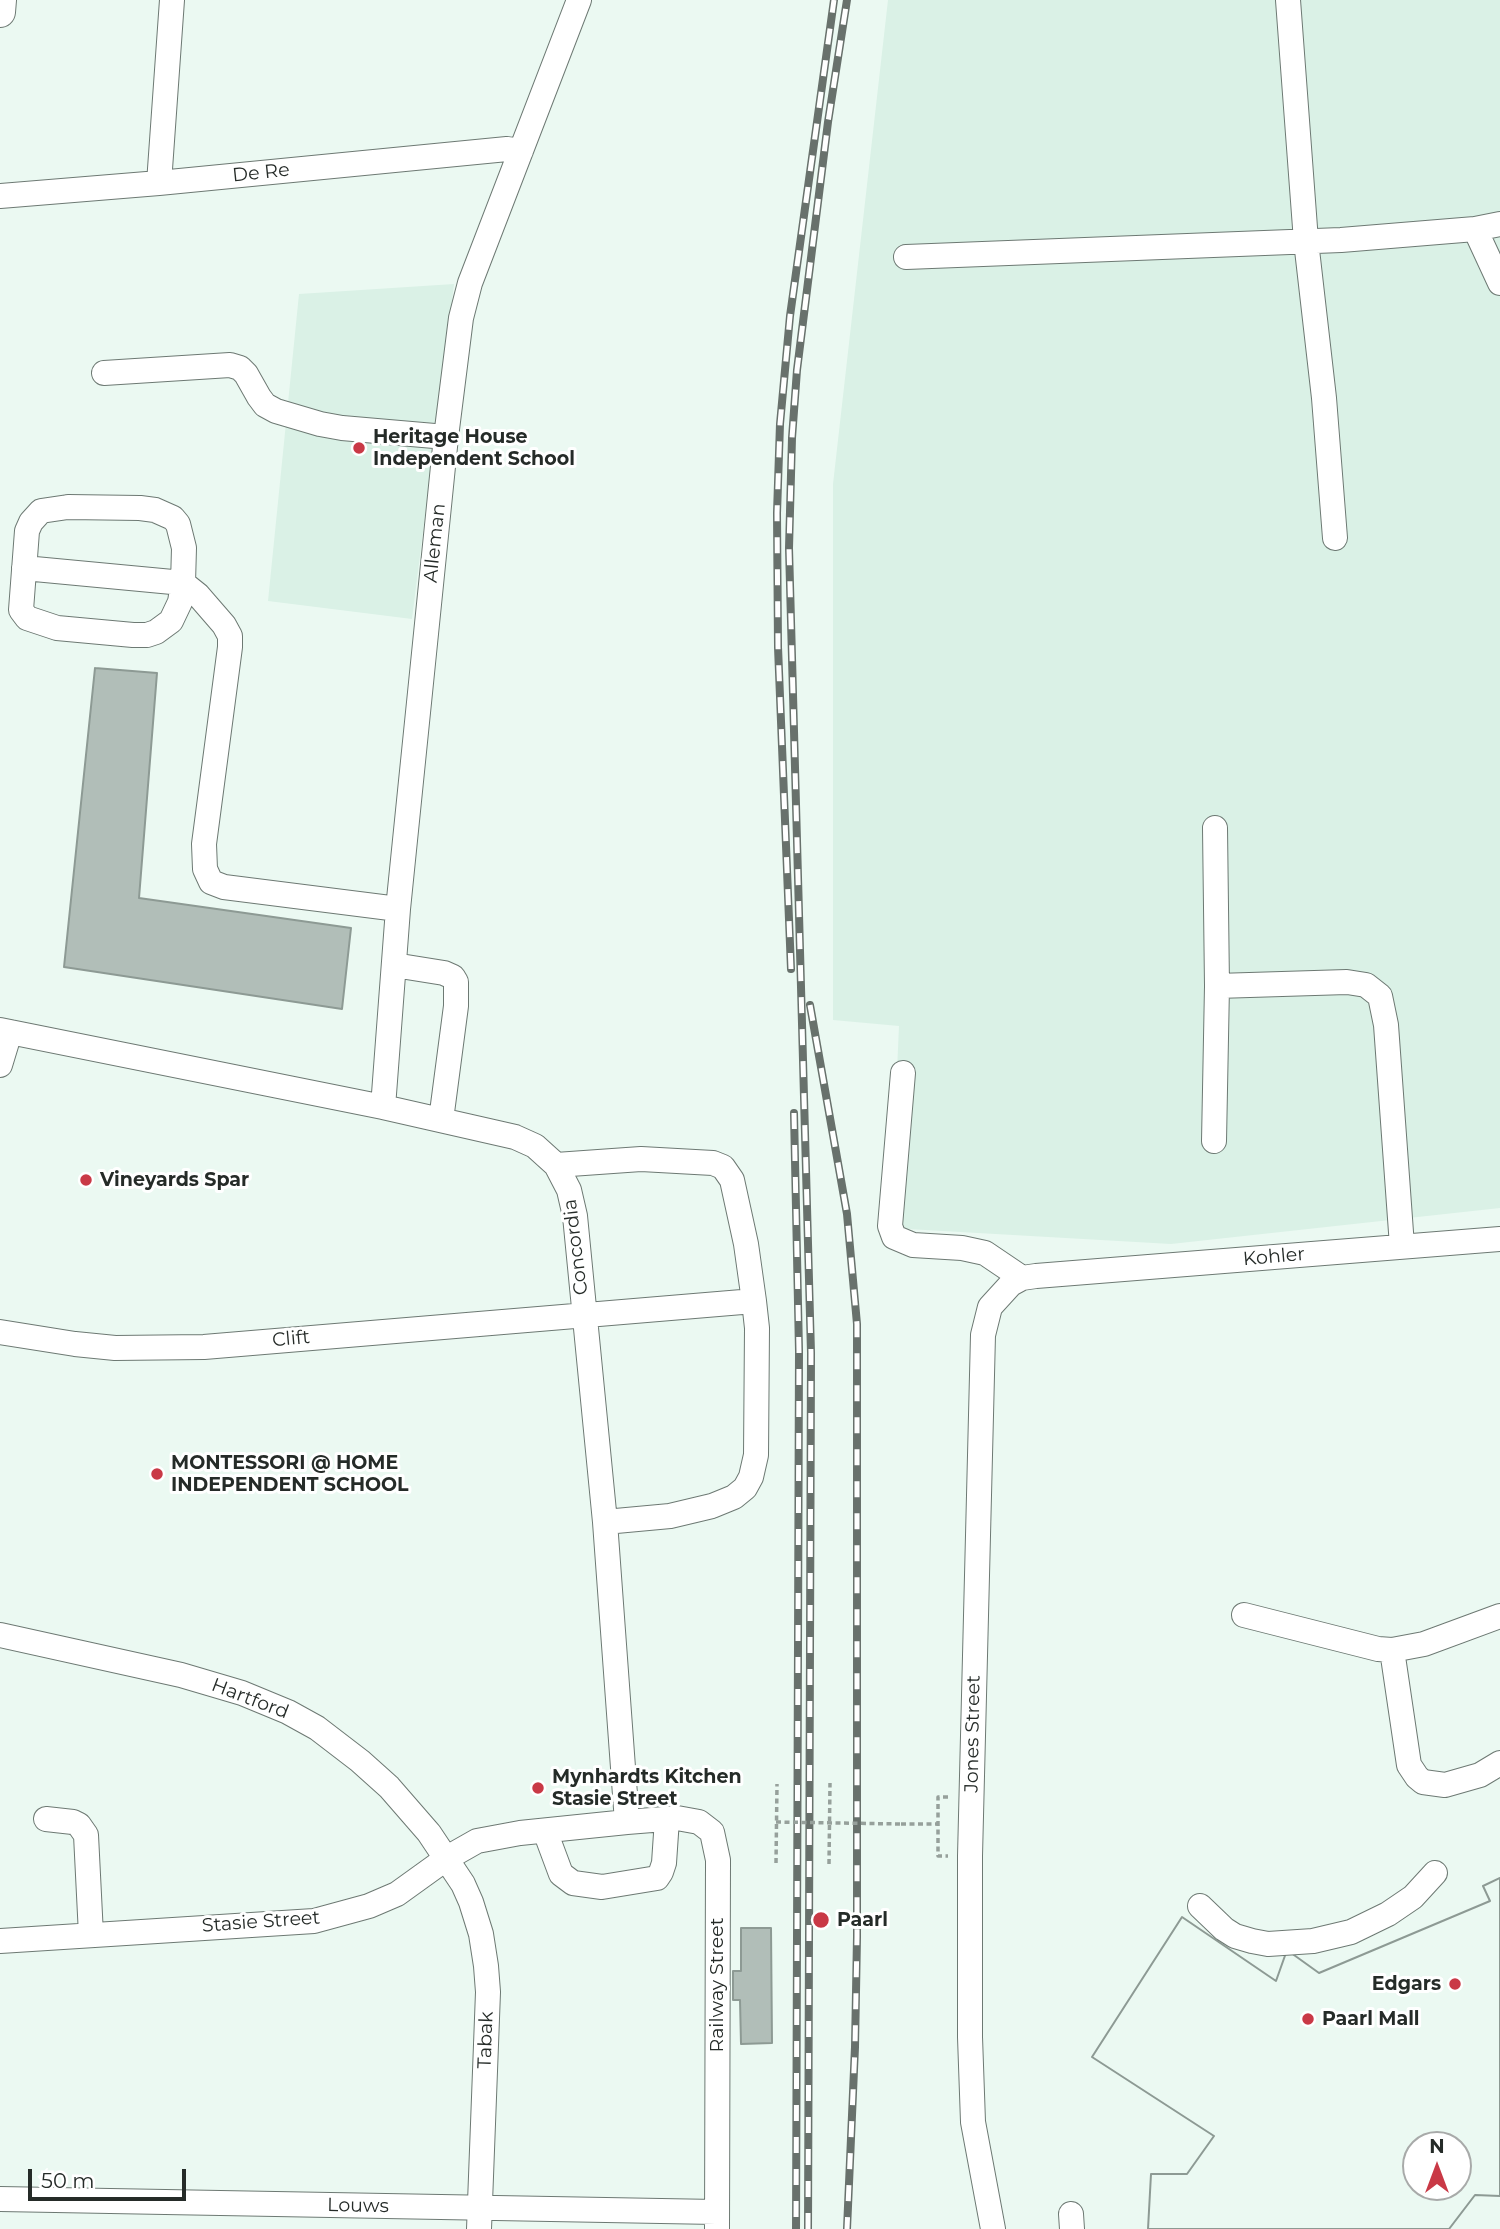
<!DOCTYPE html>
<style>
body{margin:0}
#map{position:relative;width:1500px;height:2229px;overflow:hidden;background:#ebf9f2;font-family:Montserrat,sans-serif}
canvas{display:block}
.north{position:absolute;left:1402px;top:2131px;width:70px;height:70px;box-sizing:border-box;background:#fff;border:2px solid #a8aaa9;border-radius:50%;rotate:0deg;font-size:19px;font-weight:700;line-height:28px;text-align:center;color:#252b28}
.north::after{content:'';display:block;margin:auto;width:24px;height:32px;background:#c93946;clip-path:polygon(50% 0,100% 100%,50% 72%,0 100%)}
.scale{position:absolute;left:28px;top:2169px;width:158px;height:32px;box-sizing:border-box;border:4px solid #252b28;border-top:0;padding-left:9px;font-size:21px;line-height:24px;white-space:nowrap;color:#252b28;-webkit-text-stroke:5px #fff;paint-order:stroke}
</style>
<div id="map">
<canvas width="1500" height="2229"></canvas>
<div class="north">N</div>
<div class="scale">50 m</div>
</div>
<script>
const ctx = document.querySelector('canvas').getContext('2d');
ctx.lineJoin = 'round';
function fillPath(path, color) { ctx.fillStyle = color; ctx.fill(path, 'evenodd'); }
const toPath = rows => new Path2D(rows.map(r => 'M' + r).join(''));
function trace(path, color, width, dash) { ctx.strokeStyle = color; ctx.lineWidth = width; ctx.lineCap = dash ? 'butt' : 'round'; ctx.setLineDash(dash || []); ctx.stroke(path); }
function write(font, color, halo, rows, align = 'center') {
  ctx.font = font + ' Montserrat,sans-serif'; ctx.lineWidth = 6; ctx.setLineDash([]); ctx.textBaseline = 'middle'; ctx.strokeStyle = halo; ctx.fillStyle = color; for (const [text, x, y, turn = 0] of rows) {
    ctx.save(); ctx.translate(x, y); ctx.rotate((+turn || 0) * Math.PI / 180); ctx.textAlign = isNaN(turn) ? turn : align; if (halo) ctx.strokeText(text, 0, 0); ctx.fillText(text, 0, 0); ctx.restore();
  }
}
fillPath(toPath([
 [888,0,1500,0,1500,1208,1171,1244,890,1228,899,1026,833,1020,833,484],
 [454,284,412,619,268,601,299,294]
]), '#daf1e6');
const building = toPath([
 [95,668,157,673,139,898,351,928,342,1009,64,967,95,668],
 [1500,1878,1500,2196,1475,2195,1449,2229,1148,2229,1151,2174,1187,2174,1214,2136,1092,2057,1182,1917,1276,1981,1287,1950,1319,1973,1490,1901,1483,1886,1500,1878],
 [1416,2145,1458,2145,1458,2187,1416,2187,1416,2145],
 [1500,1878,1500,2196,1475,2195,1449,2229,1148,2229,1151,2174,1187,2174,1214,2136,1092,2057,1182,1917,1276,1981,1287,1950,1319,1973,1490,1901,1483,1886,1500,1878],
 [1416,2145,1458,2145,1458,2187,1416,2187,1416,2145],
 [741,1928,771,1928,772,2043,741,2044,740,2000,733,2000,733,1971,741,1971,741,1928]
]);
fillPath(building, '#b1beb8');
trace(building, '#8d9a94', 2);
const minor = toPath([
 [1288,0,1306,241,1324,398,1335,538],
 [159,183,172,0],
 [0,196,159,183,507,149,521,151],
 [1475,229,1500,283],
 [906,257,1341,240,1475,229,1500,224],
 [104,373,230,365,240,368,246,374,259,397,265,405,276,411,320,424,342,428,446,437],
 [68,507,140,508,155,510,173,518,178,524,184,548,183,583,180,602,171,621,156,632,147,635,133,635,57,628,27,618,21,610,27,531,31,522,41,511,68,507],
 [24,568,183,583,198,595,224,625,230,636,230,647,204,844,205,869,211,882,224,887,398,909],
 [1215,828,1217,986,1347,982,1366,985,1380,996,1386,1025,1402,1246],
 [394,965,444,973,453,977,456,982,456,1006,441,1120],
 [0,1030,383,1107,515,1137,535,1146,556,1165,569,1190,575,1216,605,1522,627,1822],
 [0,1065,10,1032],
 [903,1073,890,1226,894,1237,913,1245,962,1248,985,1253,1022,1278],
 [383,1107,398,909,446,437,461,318,470,283,579,0],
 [1214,1141,1217,986],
 [556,1165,641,1159,713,1163,723,1167,732,1180,746,1244,754,1301,757,1328,756,1455,751,1477,745,1488,734,1497,712,1506,670,1516,605,1522],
 [0,1332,75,1344,115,1348,204,1347,754,1301],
 [1244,1615,1378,1649,1392,1650,1424,1644,1500,1616],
 [0,1635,181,1675,242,1693,288,1712,317,1728,360,1761,389,1787,429,1833,463,1884,471,1902,481,1934,486,1966,488,1992,479,2229],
 [1392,1650,1409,1765,1417,1777,1423,1782,1445,1785,1480,1775,1500,1763],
 [46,1819,73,1822,79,1825,86,1835,91,1935],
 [545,1831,561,1874,573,1883,602,1887,657,1878,661,1872,664,1863,667,1819],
 [1200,1906,1224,1929,1235,1936,1252,1941,1268,1944,1313,1941,1351,1932,1388,1914,1413,1897,1435,1873],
 [0,1941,314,1921,369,1906,397,1894,447,1858,477,1841,520,1833,627,1822,677,1818,699,1822,712,1832,718,1860,717,2229],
 [0,2199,716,2212],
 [1071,2214,1072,2229],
 [993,2229,973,2122,970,2037,970,1856,983,1335,990,1307,1011,1284,1022,1278,1036,1276,1500,1239]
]);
const major = toPath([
 [0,12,1,0]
]);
trace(minor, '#6d7973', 26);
trace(major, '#6d7973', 32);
trace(toPath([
 [948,1797,938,1797,938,1856,948,1856],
 [901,1824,938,1824],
 [776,1863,777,1784],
 [829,1864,830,1783]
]), '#96a09b', 3.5, [5, 3.5]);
trace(minor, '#fff', 24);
trace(major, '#fff', 30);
const rail = toPath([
 [791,969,778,647,777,513,780,424,790,316,834,0],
 [810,1005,847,1214,857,1324,857,1937,855,2047,847,2229],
 [794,1113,799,1351,796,2229],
 [808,2229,811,1353,789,548,792,438,797,370,828,122,847,0]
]);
trace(rail, '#68716c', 8);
trace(rail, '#fff', 5, [16]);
trace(toPath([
 [776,1822,901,1824]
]), '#96a09b', 3.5, [5, 3.5]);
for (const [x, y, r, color] of [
 [359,448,7,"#c93946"],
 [86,1180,7,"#c93946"],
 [157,1474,7,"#c93946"],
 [538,1788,7,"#c93946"],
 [821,1920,9,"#c93946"],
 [1455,1984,7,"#c93946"],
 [1308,2019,7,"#c93946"]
]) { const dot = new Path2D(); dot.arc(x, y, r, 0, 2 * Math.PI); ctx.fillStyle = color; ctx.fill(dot); trace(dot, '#fff', 2.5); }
write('19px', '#252b28', '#fff', [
 ["De Re",261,173,-6],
 ["Alleman",435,543,-84],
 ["Concordia",576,1247,-97],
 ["Kohler",1274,1257,-5],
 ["Clift",291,1339,-5],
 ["Hartford",250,1699,21],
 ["Jones Street",973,1734,-89],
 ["Stasie Street",261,1922,-4],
 ["Railway Street",717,1985,-90],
 ["Tabak",486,2040,-88],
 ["Louws",358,2206,1]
]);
write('bold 19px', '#252b28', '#fff', [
 ["Heritage House",373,437],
 ["Independent School",373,459],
 ["Vineyards Spar",100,1180],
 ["MONTESSORI @ HOME",171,1463],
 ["INDEPENDENT SCHOOL",171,1485],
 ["Mynhardts Kitchen",552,1777],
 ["Stasie Street",552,1799],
 ["Paarl",837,1920],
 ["Edgars",1441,1984,"right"],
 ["Paarl Mall",1322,2019]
], 'left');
</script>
